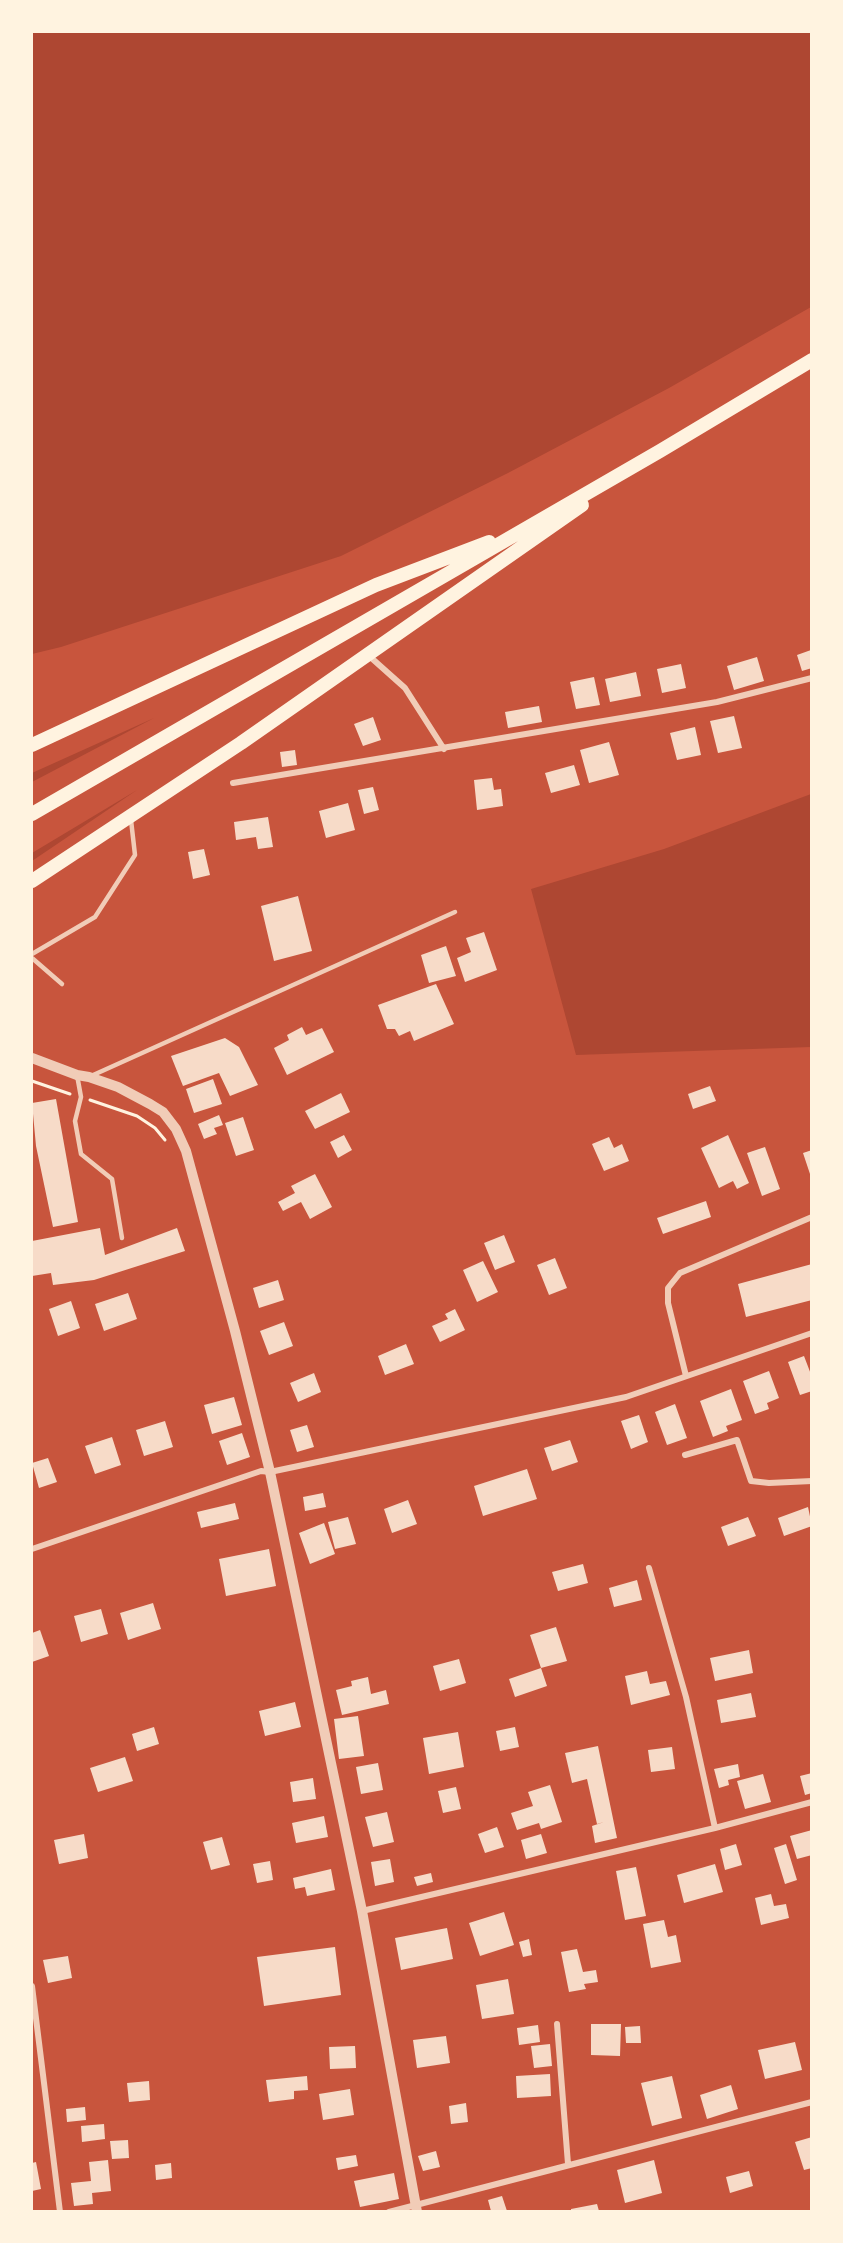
<!DOCTYPE html>
<style>
body{margin:0}
#map{position:relative;width:843px;height:2243px;overflow:hidden;background:#c8553d;font-family:Barlow,sans-serif}
canvas{display:block}
.frame{position:absolute;inset:0;border:33px solid #fff3e0;pointer-events:none}
</style>
<div id="map">
<canvas width="843" height="2243"></canvas>
<div class="frame"></div>
</div>
<script>
const ctx = document.querySelector('canvas').getContext('2d');
ctx.lineJoin = 'round';
function fillPath(path, color) { ctx.fillStyle = color; ctx.fill(path, 'evenodd'); }
const toPath = rows => new Path2D(rows.map(r => 'M' + r).join(''));
function trace(path, color, width, dash) { ctx.strokeStyle = color; ctx.lineWidth = width; ctx.lineCap = dash ? 'butt' : 'round'; ctx.setLineDash(dash || []); ctx.stroke(path); }
fillPath(toPath([
 [32,32,811,32,811,307,669,388,508,473,341,556,61,647,32,654],
 [154,718,32,782,32,773],
 [137,790,32,861,32,853],
 [811,794,811,1047,576,1055,531,889,664,849]
]), '#ae4732');
fillPath(toPath([
 [811,650,812,668,802,671,797,655],
 [757,657,764,681,734,690,727,666],
 [681,664,686,688,662,693,657,669],
 [636,672,641,696,610,702,605,679],
 [594,677,600,705,576,709,570,682],
 [539,706,542,722,508,728,505,712],
 [734,716,742,748,718,753,710,721],
 [373,717,381,740,363,746,354,724],
 [695,727,701,755,677,760,670,733],
 [609,742,619,775,589,783,580,750],
 [295,750,297,765,282,767,280,752],
 [574,765,580,785,551,793,545,773],
 [492,778,494,790,501,789,503,806,477,810,474,780],
 [373,787,379,810,364,814,358,790],
 [348,803,355,830,326,838,319,811],
 [268,817,273,847,258,849,256,837,236,840,234,822],
 [204,849,210,875,193,879,188,852],
 [298,896,312,951,274,961,261,906],
 [484,932,497,970,465,982,457,958,471,952,466,938],
 [446,946,456,976,429,983,421,955],
 [436,984,454,1024,414,1041,410,1031,399,1036,395,1029,387,1029,378,1005],
 [302,1027,306,1035,322,1028,334,1052,287,1075,274,1048,289,1040,287,1035],
 [225,1038,239,1047,258,1085,230,1096,219,1073,183,1086,171,1056],
 [213,1079,222,1104,194,1113,186,1089],
 [710,1086,716,1101,693,1109,688,1094],
 [341,1093,350,1112,315,1129,305,1111],
 [56,1099,78,1222,53,1227,36,1146,32,1103],
 [219,1115,223,1125,214,1128,217,1134,204,1139,198,1124],
 [243,1117,254,1150,236,1156,225,1123],
 [344,1135,352,1150,338,1158,330,1142],
 [728,1135,749,1183,737,1189,733,1181,719,1188,701,1148],
 [609,1137,614,1148,622,1144,629,1161,604,1171,592,1144],
 [765,1147,780,1189,762,1196,747,1153],
 [812,1150,812,1177,811,1177,803,1153],
 [315,1174,332,1207,310,1219,301,1202,283,1211,278,1202,295,1193,291,1186],
 [706,1201,711,1217,663,1234,657,1218],
 [100,1228,105,1255,177,1228,185,1251,94,1280,53,1285,51,1273,32,1276,32,1241],
 [504,1235,515,1262,495,1270,484,1243],
 [555,1258,567,1288,549,1295,537,1265],
 [483,1261,498,1292,477,1302,463,1270],
 [812,1264,812,1300,746,1317,738,1284],
 [278,1280,284,1300,259,1308,253,1288],
 [128,1293,137,1319,104,1331,95,1304],
 [71,1301,80,1328,58,1336,49,1309],
 [455,1309,465,1330,440,1342,432,1326,448,1319,445,1314],
 [284,1322,293,1346,269,1355,260,1331],
 [406,1344,414,1364,385,1375,378,1356],
 [804,1356,812,1377,812,1391,800,1395,788,1362],
 [769,1371,779,1398,767,1403,769,1409,755,1414,743,1381],
 [314,1373,321,1392,298,1402,290,1383],
 [731,1389,742,1420,726,1426,728,1431,713,1437,700,1401],
 [234,1397,242,1425,212,1434,204,1405],
 [675,1404,687,1438,667,1445,655,1412],
 [639,1415,648,1442,631,1449,621,1421],
 [165,1421,173,1447,144,1456,136,1430],
 [307,1425,314,1447,297,1452,290,1430],
 [242,1433,250,1457,227,1465,219,1441],
 [112,1437,121,1465,95,1474,85,1446],
 [570,1440,578,1462,552,1471,544,1448],
 [48,1458,57,1482,39,1488,32,1463],
 [527,1469,537,1499,483,1516,474,1486],
 [323,1493,326,1507,305,1511,303,1497],
 [408,1500,417,1524,392,1533,384,1509],
 [235,1503,239,1519,201,1528,197,1512],
 [808,1507,812,1526,784,1536,778,1518],
 [348,1517,356,1544,335,1549,328,1522],
 [748,1517,756,1536,728,1546,721,1527],
 [324,1523,335,1554,310,1564,299,1533],
 [269,1549,276,1586,226,1596,219,1559],
 [583,1564,588,1583,558,1591,552,1572],
 [637,1580,642,1600,614,1607,609,1588],
 [153,1603,161,1629,128,1640,120,1613],
 [101,1609,108,1634,81,1642,74,1616],
 [556,1627,567,1661,541,1668,530,1635],
 [40,1630,49,1656,32,1662,32,1633],
 [749,1650,753,1673,715,1681,710,1658],
 [459,1659,466,1683,440,1691,433,1666],
 [541,1668,547,1686,515,1697,509,1679],
 [647,1671,650,1684,666,1681,670,1695,631,1705,625,1676],
 [368,1677,371,1694,386,1690,389,1704,342,1715,336,1690,352,1686,351,1681],
 [751,1693,756,1717,721,1723,717,1700],
 [295,1702,301,1727,265,1736,259,1711],
 [358,1716,364,1756,339,1759,334,1719],
 [154,1727,159,1744,137,1751,132,1734],
 [515,1727,519,1747,500,1751,496,1731],
 [458,1732,464,1767,429,1774,423,1738],
 [598,1746,617,1838,595,1843,592,1826,604,1822,597,1824,587,1779,572,1783,565,1753],
 [672,1747,675,1769,651,1772,648,1750],
 [125,1757,133,1781,98,1792,90,1768],
 [378,1763,383,1790,361,1794,356,1767],
 [738,1764,740,1777,728,1780,729,1785,719,1788,714,1769],
 [812,1773,812,1793,805,1795,800,1776],
 [763,1774,771,1802,745,1809,737,1781],
 [313,1778,316,1799,293,1802,290,1782],
 [550,1785,562,1822,541,1829,539,1823,517,1830,511,1813,533,1806,528,1792],
 [456,1787,461,1809,443,1813,438,1791],
 [387,1812,394,1842,373,1847,365,1817],
 [324,1816,328,1837,296,1843,292,1823],
 [497,1827,504,1847,485,1853,478,1834],
 [812,1830,812,1855,797,1859,790,1836],
 [84,1834,88,1858,59,1864,54,1840],
 [541,1834,547,1853,526,1859,521,1840],
 [222,1837,230,1865,211,1870,203,1842],
 [736,1844,742,1865,725,1870,720,1849],
 [786,1844,797,1880,785,1884,774,1848],
 [390,1859,394,1882,375,1886,371,1862],
 [270,1861,273,1880,257,1883,253,1864],
 [715,1864,723,1892,684,1903,677,1875],
 [636,1867,646,1916,625,1920,616,1871],
 [331,1869,335,1890,307,1896,305,1887,295,1889,293,1878],
 [431,1873,433,1882,417,1886,414,1877],
 [771,1894,774,1906,786,1904,789,1918,761,1925,755,1898],
 [504,1912,514,1945,480,1956,469,1923],
 [664,1920,668,1937,676,1935,681,1962,651,1968,643,1924],
 [447,1928,453,1959,401,1970,395,1938],
 [529,1939,532,1955,523,1957,519,1942],
 [335,1947,341,1995,264,2006,257,1957],
 [577,1949,583,1972,596,1970,598,1982,584,1984,586,1989,569,1992,561,1952],
 [68,1956,72,1978,48,1983,43,1960],
 [508,1979,514,2014,482,2019,476,1985],
 [591,2024,621,2024,620,2056,591,2055],
 [538,2025,540,2042,519,2045,517,2028],
 [640,2026,641,2043,626,2043,625,2027],
 [446,2036,450,2063,417,2068,413,2040],
 [795,2042,802,2070,765,2079,758,2050],
 [550,2044,552,2066,534,2068,531,2046],
 [355,2046,356,2068,330,2069,329,2047],
 [550,2074,551,2096,517,2098,516,2076],
 [307,2076,308,2090,294,2091,294,2099,269,2102,266,2080],
 [672,2076,682,2118,652,2126,641,2083],
 [149,2081,150,2100,129,2102,127,2083],
 [731,2085,738,2109,707,2119,700,2095],
 [350,2089,354,2115,323,2120,319,2094],
 [466,2103,468,2122,451,2124,449,2106],
 [85,2107,86,2120,67,2122,66,2109],
 [104,2124,105,2139,82,2142,81,2126],
 [812,2137,812,2168,804,2170,795,2142],
 [128,2140,129,2158,112,2159,110,2141],
 [436,2151,440,2167,423,2171,418,2156],
 [356,2155,358,2166,338,2170,336,2158],
 [108,2160,111,2191,92,2193,93,2204,74,2206,71,2183,91,2181,89,2162],
 [654,2160,662,2193,625,2203,617,2170],
 [36,2162,41,2189,32,2191,32,2163],
 [171,2163,172,2178,156,2180,155,2165],
 [749,2171,753,2186,730,2193,726,2177],
 [394,2173,399,2199,360,2207,354,2181],
 [502,2196,507,2211,491,2211,488,2200],
 [597,2204,599,2211,571,2211,571,2209]
]), '#f7dbc8');
trace(toPath([
 [32,1081,70,1094],
 [90,1100,137,1116,155,1128,165,1140]
]), '#fff3e0', 3);
trace(toPath([
 [32,954,95,917,135,855,131,820],
 [32,958,62,984],
 [77,1075,81,1097,75,1121,81,1154,112,1179,122,1238],
 [91,1076,455,912]
]), '#f1ccb7', 4.5);
trace(toPath([
 [368,655,405,688,444,749],
 [233,783,717,702,812,678],
 [686,1376,668,1303,668,1288,680,1273,812,1217],
 [685,1455,737,1440,751,1481,769,1483,812,1481],
 [32,1549,261,1471,270,1472,626,1397,812,1333],
 [649,1568,686,1697,715,1828],
 [362,1911,715,1828,812,1802],
 [32,1986,60,2212],
 [557,2024,568,2164],
 [389,2212,812,2102]
]), '#f1ccb7', 6);
trace(toPath([
 [32,1058,77,1075,89,1077,118,1087,150,1104,163,1112,176,1129,186,1151,235,1331,270,1472,362,1911,417,2212]
]), '#f1ccb7', 10);
trace(toPath([
 [32,745,376,585,489,542],
 [32,814,660,451,812,360],
 [32,881,241,743,582,505]
]), '#fff3e0', 14);
</script>
